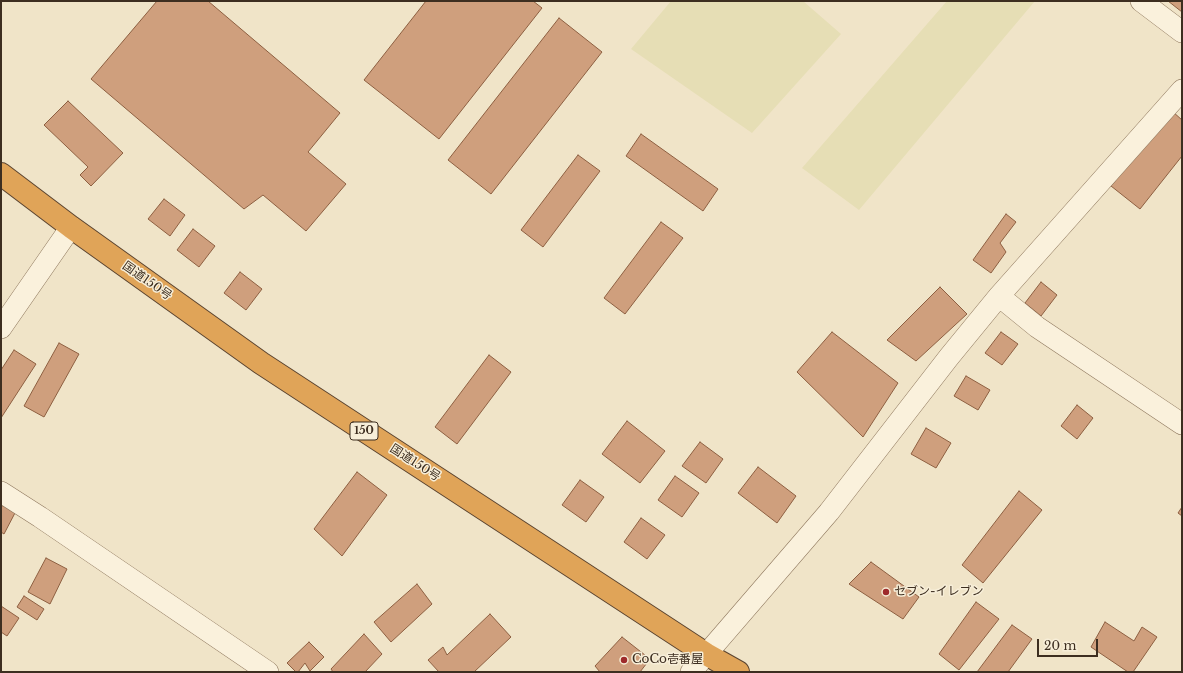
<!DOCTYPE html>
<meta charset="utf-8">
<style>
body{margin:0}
#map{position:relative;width:1183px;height:673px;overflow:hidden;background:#f0e4c8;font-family:"Libre Baskerville",serif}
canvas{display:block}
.frame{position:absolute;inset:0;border:2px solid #3d2e20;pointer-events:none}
.scale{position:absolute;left:1037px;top:639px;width:61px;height:18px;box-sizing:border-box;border:2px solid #3d2e20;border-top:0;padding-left:5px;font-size:12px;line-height:14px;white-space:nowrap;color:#3d2e20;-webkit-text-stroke:3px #f7eed8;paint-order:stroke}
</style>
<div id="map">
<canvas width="1183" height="673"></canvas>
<div class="frame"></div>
<div class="scale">20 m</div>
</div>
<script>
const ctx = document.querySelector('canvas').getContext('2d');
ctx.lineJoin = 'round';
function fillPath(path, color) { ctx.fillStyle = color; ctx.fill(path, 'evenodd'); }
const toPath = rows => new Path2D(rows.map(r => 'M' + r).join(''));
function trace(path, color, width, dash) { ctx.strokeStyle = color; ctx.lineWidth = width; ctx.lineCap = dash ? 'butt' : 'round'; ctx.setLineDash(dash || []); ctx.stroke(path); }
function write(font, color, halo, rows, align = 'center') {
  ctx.font = font + ' "Libre Baskerville","Noto Sans JP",serif'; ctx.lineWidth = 3; ctx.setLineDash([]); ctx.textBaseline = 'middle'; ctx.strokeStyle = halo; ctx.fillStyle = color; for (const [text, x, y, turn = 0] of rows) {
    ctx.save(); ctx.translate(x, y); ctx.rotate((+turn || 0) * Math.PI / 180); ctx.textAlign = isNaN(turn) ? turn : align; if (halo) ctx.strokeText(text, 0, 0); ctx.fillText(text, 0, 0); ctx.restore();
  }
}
fillPath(toPath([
 [671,1,803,1,841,34,752,133,631,49],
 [947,1,1035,1,859,210,802,168]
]), '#e6deb5');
const building = toPath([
 [157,1,208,1,340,113,308,152,346,184,306,231,263,195,244,209,91,79,157,1],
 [426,1,533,1,542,8,439,139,364,80,426,1],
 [1168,1,1182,1,1182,12,1168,1],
 [559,18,602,52,491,194,448,160,559,18],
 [68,101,123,153,91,186,80,175,88,167,44,125,68,101],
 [1172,111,1182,120,1182,156,1140,209,1111,186,1172,111],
 [641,134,718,189,703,211,626,156,641,134],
 [578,155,600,171,543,247,521,230,578,155],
 [164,199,185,215,170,236,148,219,164,199],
 [1006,214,1016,222,1000,243,1006,252,991,273,973,260,1006,214],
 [661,222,683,238,625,314,604,298,661,222],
 [193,229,215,246,199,267,177,250,193,229],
 [240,272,262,289,246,310,224,293,240,272],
 [1041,282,1057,295,1041,316,1025,303,1041,282],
 [940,287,967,314,916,361,887,340,940,287],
 [832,332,898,383,863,437,797,372,832,332],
 [1001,332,1018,344,1002,365,985,353,1001,332],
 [59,343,79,354,44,417,24,406,59,343],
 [14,350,36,364,1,418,1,370,14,350],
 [489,355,511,372,457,444,435,427,489,355],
 [966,376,990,390,978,410,954,396,966,376],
 [1077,405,1093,418,1077,439,1061,426,1077,405],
 [627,421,665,451,640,483,602,454,627,421],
 [926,428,951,443,936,468,911,454,926,428],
 [700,442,723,459,706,483,682,466,700,442],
 [758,467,796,496,777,523,738,493,758,467],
 [357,472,387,495,342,556,314,529,357,472],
 [675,476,699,493,682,517,658,500,675,476],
 [580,480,604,497,586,522,562,505,580,480],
 [1019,491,1042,510,983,583,962,565,1019,491],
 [3,504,16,511,4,534,1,532,1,508,3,504],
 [1182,507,1182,516,1178,513,1182,507],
 [641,518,665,535,647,559,624,542,641,518],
 [46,558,67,569,50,604,28,592,46,558],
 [871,562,919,597,903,619,849,584,871,562],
 [417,584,432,604,391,642,374,622,417,584],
 [24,596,44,609,37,620,17,607,24,596],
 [976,602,999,619,959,670,939,654,976,602],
 [1,606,19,618,7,636,1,632,1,606],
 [490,614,511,637,474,672,439,672,428,660,443,647,447,655,490,614],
 [1105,622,1134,641,1142,627,1157,637,1133,672,1128,672,1091,647,1105,622],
 [1012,625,1032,639,1008,672,977,672,1012,625],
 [364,634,382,654,365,672,333,672,331,669,364,634],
 [622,637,650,659,640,672,600,672,595,666,622,637],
 [309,642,324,657,310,671,305,663,298,672,296,672,287,663,309,642]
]);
fillPath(building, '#cf9f7d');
trace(building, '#8d5f41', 1);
const street = toPath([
 [1141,1,1182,32],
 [999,296,1037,327,1182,424],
 [1,328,71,227],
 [1,492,40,517,268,672],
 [691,672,829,512,949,357,999,296,1182,90]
]);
const highway = toPath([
 [1,174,71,227,261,363,706,654,738,672]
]);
trace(street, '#8d765c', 22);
trace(highway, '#5b4430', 24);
trace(street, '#faf1dc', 21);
trace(highway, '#e0a458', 22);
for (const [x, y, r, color] of [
 [886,592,4,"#9e2a2b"],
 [624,660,4,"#9e2a2b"]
]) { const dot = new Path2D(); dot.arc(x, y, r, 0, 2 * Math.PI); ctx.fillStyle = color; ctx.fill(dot); trace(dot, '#f7eed8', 1.5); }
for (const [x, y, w] of [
 [364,431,28]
]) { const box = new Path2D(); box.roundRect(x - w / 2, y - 9, w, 18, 3); ctx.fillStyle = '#f7eed8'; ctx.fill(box); trace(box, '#3d2e20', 1); }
write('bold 11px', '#3d2e20', null, [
 ["150",364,431]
]);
write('12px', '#3d2e20', '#f7eed8', [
 ["国道150号",147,281,35],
 ["国道150号",415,463,33]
]);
write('12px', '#3d2e20', '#f7eed8', [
 ["セブン-イレブン",894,592],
 ["CoCo壱番屋",632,660]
], 'left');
</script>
